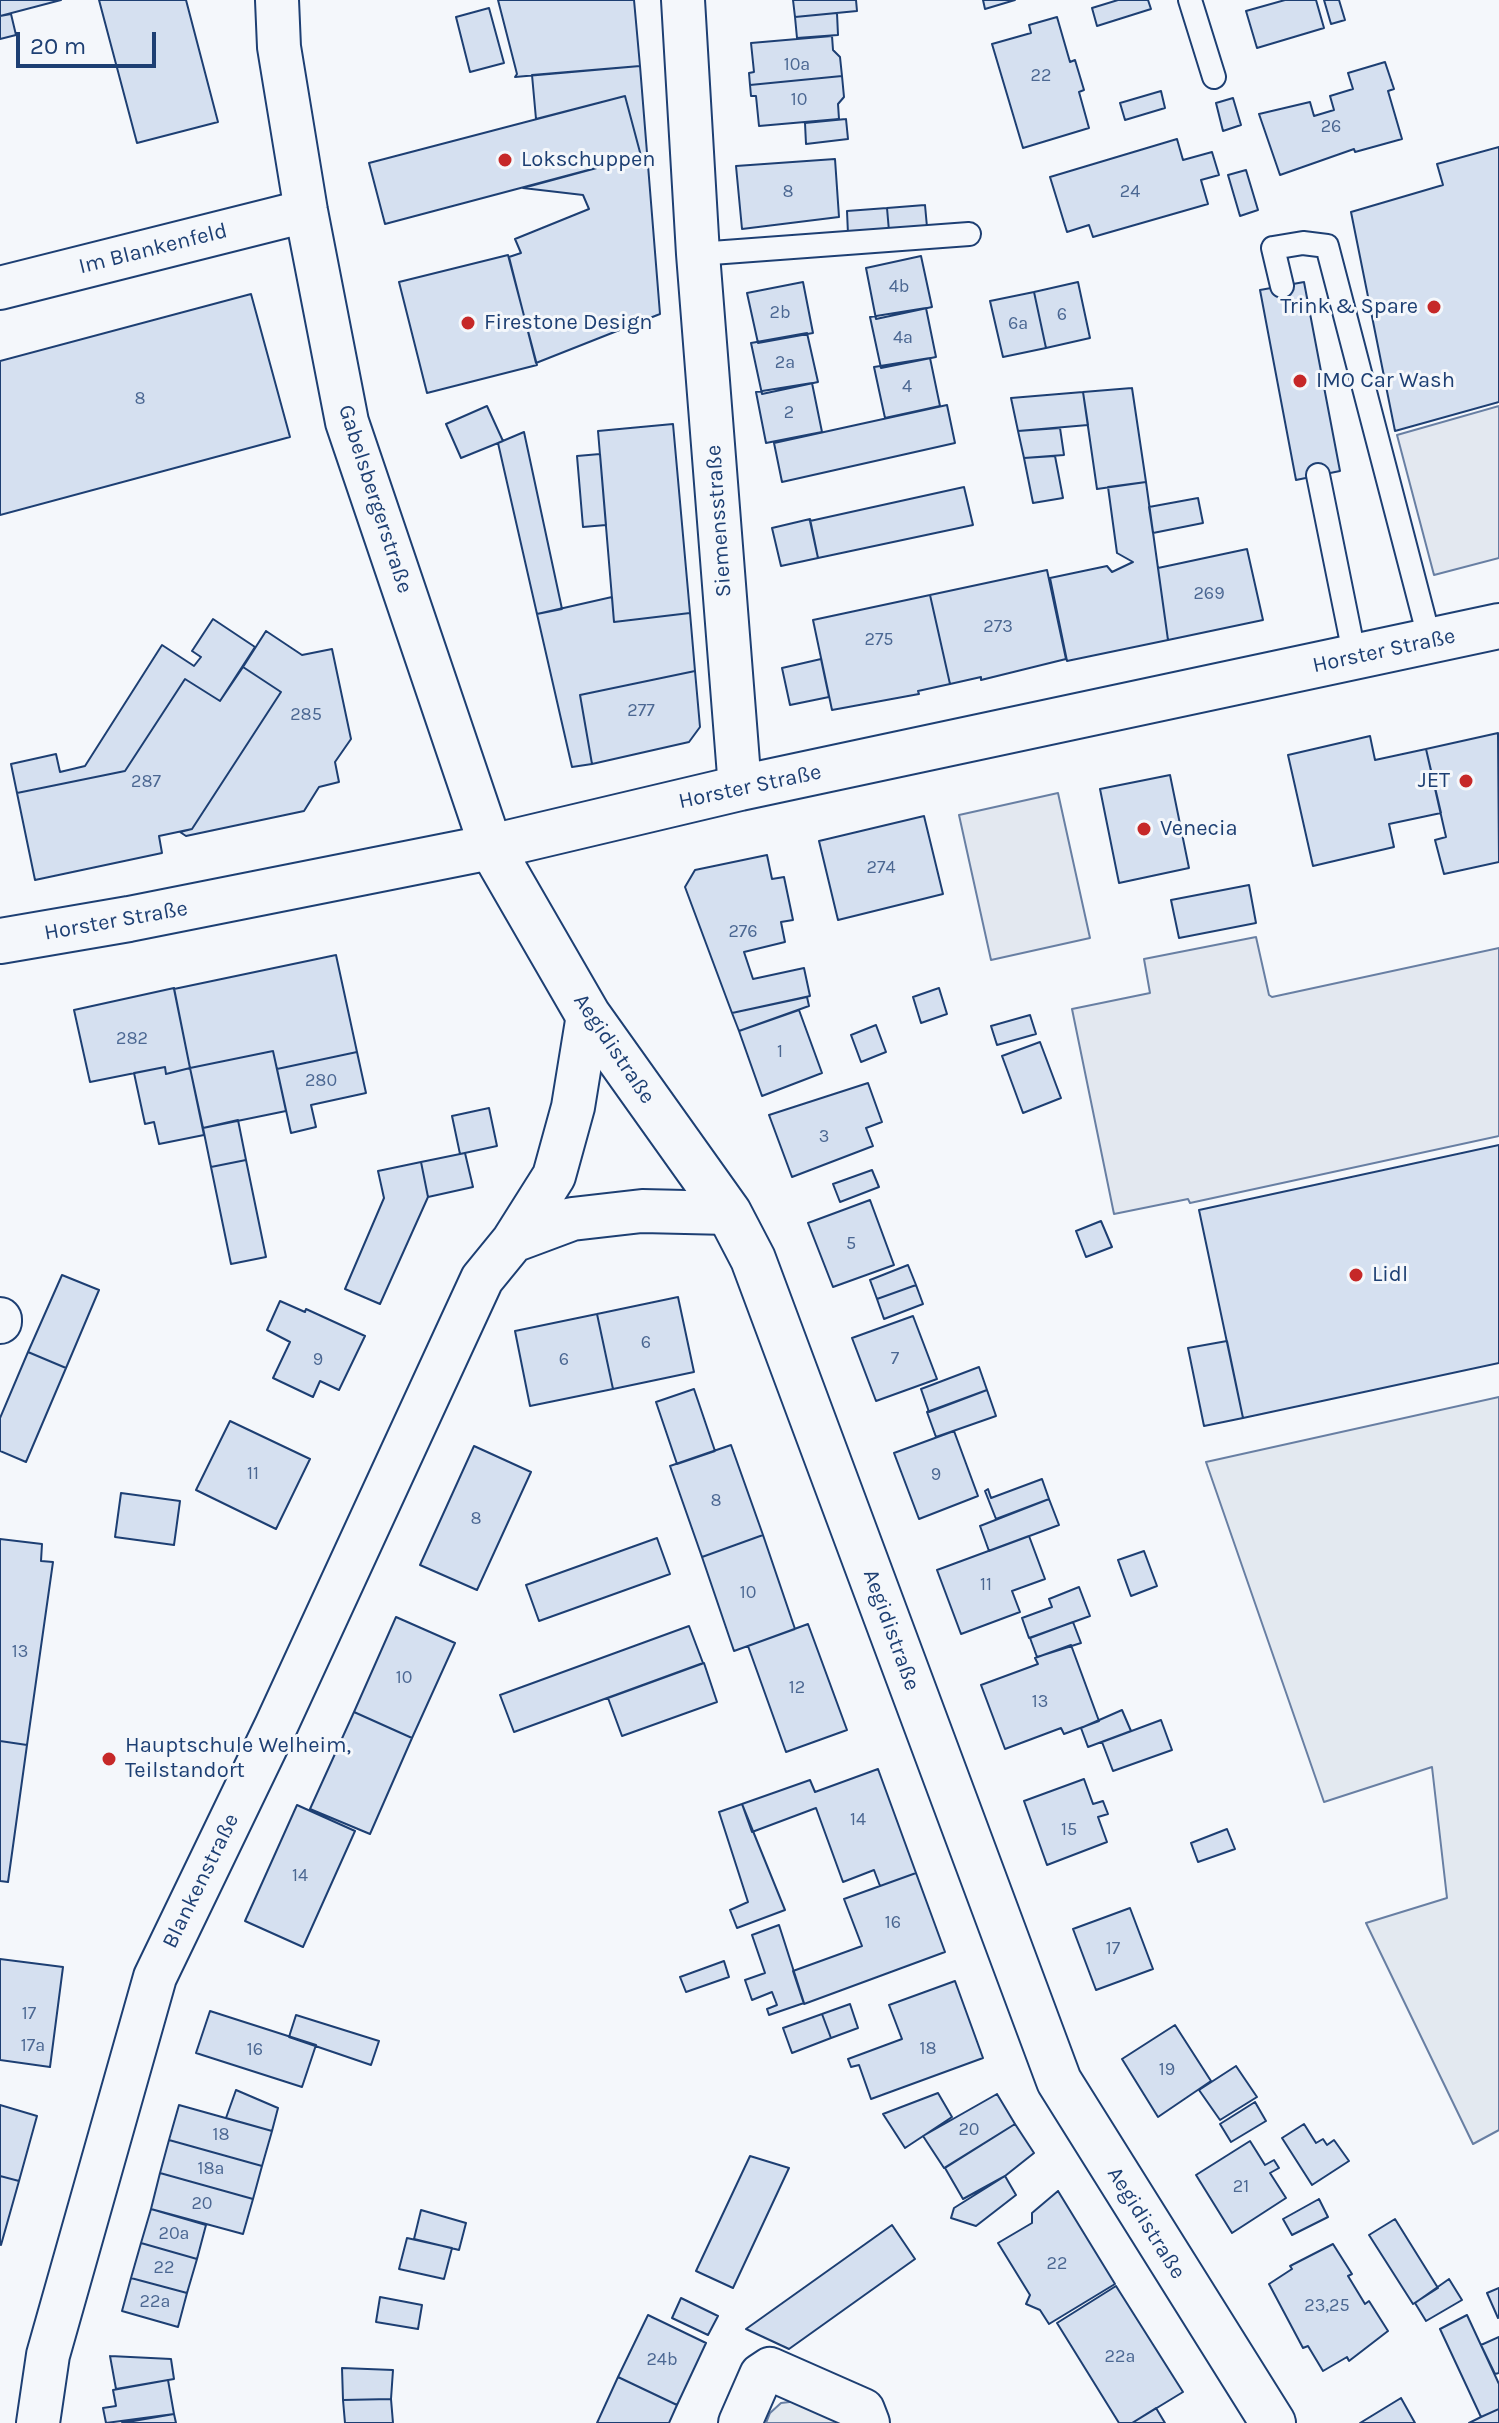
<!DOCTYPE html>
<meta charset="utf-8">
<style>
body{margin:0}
#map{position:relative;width:1499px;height:2423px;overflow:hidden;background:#f4f7fb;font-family:Karla,sans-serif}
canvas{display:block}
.scale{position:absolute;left:16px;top:32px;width:140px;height:36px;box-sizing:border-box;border:4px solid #1d3f73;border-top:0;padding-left:10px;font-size:24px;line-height:28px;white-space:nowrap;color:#1d3f73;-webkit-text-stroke:6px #f4f7fb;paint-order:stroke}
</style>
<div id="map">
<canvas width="1499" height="2423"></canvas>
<div class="scale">20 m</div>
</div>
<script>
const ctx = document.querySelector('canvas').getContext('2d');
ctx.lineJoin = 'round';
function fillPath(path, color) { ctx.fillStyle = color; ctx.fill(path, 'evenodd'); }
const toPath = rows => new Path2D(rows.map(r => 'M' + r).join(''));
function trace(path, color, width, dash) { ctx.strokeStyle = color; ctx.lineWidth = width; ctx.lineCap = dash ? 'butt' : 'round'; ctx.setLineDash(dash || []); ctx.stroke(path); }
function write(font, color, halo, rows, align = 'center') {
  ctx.font = font + ' Karla,sans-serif'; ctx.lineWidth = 6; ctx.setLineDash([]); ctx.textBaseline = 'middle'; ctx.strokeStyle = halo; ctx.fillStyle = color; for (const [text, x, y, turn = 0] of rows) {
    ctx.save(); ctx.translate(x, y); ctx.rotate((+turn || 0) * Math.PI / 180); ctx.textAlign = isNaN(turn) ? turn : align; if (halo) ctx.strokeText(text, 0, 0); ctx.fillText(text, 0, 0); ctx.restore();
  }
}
const green = toPath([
 [1499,1397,1499,2130,1473,2144,1366,1923,1447,1898,1432,1767,1324,1802,1206,1462,1499,1397],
 [798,2401,829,2415,838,2423,766,2423,770,2413,781,2403,798,2401]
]);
fillPath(green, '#e3e9f0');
trace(green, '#687fa3', 2);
const parking = toPath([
 [1499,406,1499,558,1434,575,1397,435,1499,406],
 [1058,793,1090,938,991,960,959,815,1058,793],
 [1256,937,1269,995,1272,997,1499,948,1499,1136,1190,1203,1188,1199,1114,1214,1072,1009,1150,993,1144,959,1256,937]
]);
fillPath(parking, '#e3e8f0');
trace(parking, '#687fa3', 2);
const building = toPath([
 [0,0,61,0,0,16,0,0],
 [99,0,186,0,218,122,137,143,99,0],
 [498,0,634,0,640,66,515,77,517,74,498,0],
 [793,0,856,0,857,11,795,17,793,0],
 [983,0,1015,0,985,9,983,0],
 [1118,0,1148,0,1151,9,1097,26,1092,8,1118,0],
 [1285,0,1316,0,1324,28,1257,48,1246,11,1285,0],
 [1324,0,1339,0,1345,20,1331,24,1324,0],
 [489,8,504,63,470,72,456,17,489,8],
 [837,13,838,35,797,38,795,17,837,13],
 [11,14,16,35,0,39,0,16,11,14],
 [1057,17,1070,62,1075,60,1084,90,1079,92,1089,128,1023,148,992,44,1031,33,1029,25,1057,17],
 [832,36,833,50,840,57,842,76,750,85,749,73,754,72,751,43,832,36],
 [1385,62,1394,89,1388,91,1402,139,1355,152,1354,149,1280,175,1259,114,1310,102,1314,116,1334,110,1330,96,1353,89,1348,73,1385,62],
 [640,66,660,314,536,363,509,257,521,253,515,239,589,209,583,195,523,188,641,156,625,96,536,119,532,75,640,66],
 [842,76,844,97,838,104,839,119,759,126,756,96,751,96,750,85,842,76],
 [1161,91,1165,108,1125,120,1120,103,1161,91],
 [625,96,641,156,385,224,369,163,625,96],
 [1233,98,1241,125,1223,131,1216,103,1233,98],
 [846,119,848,139,806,144,805,123,846,119],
 [1177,139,1183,160,1212,152,1219,175,1201,180,1208,204,1093,237,1089,225,1067,232,1050,177,1177,139],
 [1499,147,1499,402,1395,431,1351,212,1443,185,1437,164,1499,147],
 [835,159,839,217,742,229,736,166,835,159],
 [1246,170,1258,210,1240,216,1228,175,1246,170],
 [925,205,927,227,889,231,887,208,925,205],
 [887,208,889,231,848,234,847,211,887,208],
 [508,255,537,365,427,393,399,282,508,255],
 [921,256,932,307,876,319,866,268,921,256],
 [803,282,813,333,758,343,747,293,803,282],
 [1078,282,1090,338,1046,348,1034,292,1078,282],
 [1304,282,1340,471,1296,480,1260,290,1304,282],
 [1034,292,1046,348,1003,357,990,301,1034,292],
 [251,294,290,437,0,515,0,361,251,294],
 [926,308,936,357,881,368,870,317,926,308],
 [807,333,818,382,762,394,751,343,807,333],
 [930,358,940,406,885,418,874,367,930,358],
 [812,383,822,432,766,443,756,392,812,383],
 [1132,388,1146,482,1097,489,1083,392,1132,388],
 [1083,392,1088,425,1018,431,1011,398,1083,392],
 [947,405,955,443,782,482,774,443,947,405],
 [487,406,503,441,461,458,446,424,487,406],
 [673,424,690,613,614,622,598,431,673,424],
 [1060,428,1064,455,1024,458,1018,431,1060,428],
 [524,432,562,609,537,614,498,443,524,432],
 [600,454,606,525,583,527,577,456,600,454],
 [1055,456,1063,498,1033,503,1024,458,1055,456],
 [1146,482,1168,640,1067,661,1050,578,1107,566,1112,572,1133,562,1117,553,1108,487,1146,482],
 [964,487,973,525,818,558,810,521,964,487],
 [1198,498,1203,523,1153,533,1149,507,1198,498],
 [810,519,818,558,781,566,772,528,810,519],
 [1247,549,1263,620,1168,640,1158,568,1247,549],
 [1047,570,1066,659,981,680,981,677,950,684,930,595,1047,570],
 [930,595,950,684,918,691,919,694,832,710,813,620,930,595],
 [612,597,614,622,690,613,695,671,580,695,592,764,572,767,537,614,612,597],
 [213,619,255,647,220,701,185,679,125,771,17,793,11,764,56,754,60,772,85,766,162,645,194,666,201,657,192,651,213,619],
 [266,631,302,655,332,649,351,739,335,762,339,782,319,787,304,811,186,836,180,832,192,829,281,692,243,667,266,631],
 [821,659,829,697,790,705,782,668,821,659],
 [243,667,281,692,192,829,159,836,162,853,35,880,17,793,125,771,185,679,220,701,243,667],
 [695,671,700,727,689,742,592,764,580,695,695,671],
 [1498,733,1499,862,1444,874,1435,840,1446,837,1426,749,1498,733],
 [1370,736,1375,760,1426,749,1441,813,1389,824,1394,847,1313,866,1288,755,1370,736],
 [1170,775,1189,868,1119,883,1100,789,1170,775],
 [924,816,943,894,838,920,819,841,924,816],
 [767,855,772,879,784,877,793,920,781,922,785,942,744,952,753,979,804,968,810,996,732,1013,685,887,695,870,767,855],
 [1249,885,1256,923,1179,938,1171,900,1249,885],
 [336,955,357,1052,277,1069,273,1051,190,1068,174,989,336,955],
 [174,988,190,1068,166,1074,165,1067,90,1082,74,1010,174,988],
 [939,988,947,1014,921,1023,913,997,939,988],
 [807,997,809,1006,739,1031,732,1013,807,997],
 [799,1010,822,1073,762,1096,739,1031,799,1010],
 [1030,1015,1036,1034,997,1045,991,1026,1030,1015],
 [876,1025,886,1052,861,1062,851,1035,876,1025],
 [1040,1042,1061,1098,1023,1113,1002,1056,1040,1042],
 [273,1051,286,1111,203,1128,190,1068,273,1051],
 [357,1052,366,1093,311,1105,316,1127,291,1133,277,1069,357,1052],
 [165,1067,166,1074,190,1068,204,1135,159,1144,154,1122,145,1124,134,1073,165,1067],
 [868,1083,882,1122,866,1128,873,1146,792,1177,769,1115,868,1083],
 [489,1108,497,1146,460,1154,452,1116,489,1108],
 [238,1120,246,1160,211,1167,203,1128,238,1120],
 [1499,1145,1499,1363,1243,1418,1199,1210,1499,1145],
 [465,1153,473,1187,428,1197,421,1162,465,1153],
 [246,1160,266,1257,231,1264,211,1167,246,1160],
 [421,1162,428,1197,380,1304,345,1289,384,1198,378,1171,421,1162],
 [872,1170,879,1187,840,1202,833,1184,872,1170],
 [870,1200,894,1265,833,1287,808,1223,870,1200],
 [1101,1221,1112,1247,1086,1257,1076,1231,1101,1221],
 [908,1265,916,1285,877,1299,870,1280,908,1265],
 [62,1275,99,1290,66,1368,28,1352,62,1275],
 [916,1285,923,1304,884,1319,877,1299,916,1285],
 [678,1297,694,1372,613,1389,597,1314,678,1297],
 [280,1301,305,1312,306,1309,365,1336,339,1390,320,1381,313,1397,273,1378,290,1342,267,1330,280,1301],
 [597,1314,613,1389,530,1406,515,1331,597,1314],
 [913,1316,937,1379,876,1401,852,1338,913,1316],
 [1227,1341,1243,1418,1204,1426,1188,1348,1227,1341],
 [28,1352,66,1368,26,1462,0,1451,0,1418,28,1352],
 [979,1367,987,1390,929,1412,921,1389,979,1367],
 [694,1389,715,1451,677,1464,656,1402,694,1389],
 [987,1390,996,1416,936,1437,927,1412,987,1390],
 [230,1421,310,1459,276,1529,196,1490,230,1421],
 [954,1431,978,1496,919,1519,894,1453,954,1431],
 [731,1445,763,1535,702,1557,670,1466,731,1445],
 [474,1446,531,1472,477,1590,420,1565,474,1446],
 [1042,1479,1049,1499,996,1519,985,1491,988,1489,991,1498,1042,1479],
 [121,1493,180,1501,174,1545,115,1537,121,1493],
 [1049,1499,1059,1525,989,1551,980,1526,1049,1499],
 [763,1535,795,1629,734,1651,702,1557,763,1535],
 [1029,1536,1045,1579,1012,1591,1020,1612,961,1634,937,1570,1029,1536],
 [657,1538,670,1574,539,1621,526,1585,657,1538],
 [0,1539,42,1544,41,1561,53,1562,27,1745,0,1741,0,1539],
 [1144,1551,1157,1586,1131,1596,1118,1560,1144,1551],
 [1079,1587,1090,1616,1029,1638,1022,1618,1052,1607,1049,1599,1079,1587],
 [396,1617,455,1643,412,1738,354,1712,396,1617],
 [1073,1622,1081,1643,1037,1657,1030,1638,1073,1622],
 [808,1624,847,1730,786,1752,748,1646,808,1624],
 [689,1626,703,1663,514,1732,500,1695,689,1626],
 [1071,1645,1099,1721,1064,1734,1061,1728,1005,1749,981,1685,1038,1664,1035,1658,1071,1645],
 [704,1663,717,1702,622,1736,608,1698,704,1663],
 [1122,1710,1131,1731,1088,1747,1081,1728,1122,1710],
 [354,1712,412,1738,370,1834,310,1809,354,1712],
 [1161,1720,1172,1750,1113,1771,1102,1742,1161,1720],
 [0,1741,27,1745,8,1882,0,1881,0,1741],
 [878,1769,916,1873,880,1886,874,1870,843,1882,816,1808,752,1832,742,1804,810,1780,815,1792,878,1769],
 [1084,1779,1093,1804,1103,1801,1108,1814,1098,1817,1107,1842,1047,1865,1024,1801,1084,1779],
 [742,1804,785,1910,737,1928,730,1910,748,1902,719,1812,742,1804],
 [297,1805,355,1831,303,1947,245,1921,297,1805],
 [1227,1829,1235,1849,1198,1862,1191,1843,1227,1829],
 [916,1873,945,1952,804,2004,793,1971,862,1946,844,1899,916,1873],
 [1130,1908,1153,1969,1096,1990,1073,1929,1130,1908],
 [779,1925,804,2003,769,2015,767,2009,777,2005,772,1992,752,2000,745,1980,765,1973,752,1935,779,1925],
 [0,1959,63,1967,50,2067,0,2060,0,1959],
 [724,1961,729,1977,686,1992,680,1977,724,1961],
 [955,1981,983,2058,871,2099,859,2065,851,2067,848,2059,902,2039,889,2005,955,1981],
 [850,2004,858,2028,831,2038,822,2014,850,2004],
 [210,2011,316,2045,302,2087,196,2053,210,2011],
 [822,2014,831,2038,792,2053,783,2028,822,2014],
 [296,2015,379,2041,371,2065,289,2037,296,2015],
 [1175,2025,1211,2081,1158,2117,1122,2059,1175,2025],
 [1236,2066,1257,2097,1220,2120,1199,2090,1236,2066],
 [236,2090,278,2108,272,2131,226,2118,236,2090],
 [938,2093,952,2117,905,2148,883,2114,938,2093],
 [997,2094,1015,2124,944,2168,923,2136,997,2094],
 [1255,2102,1266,2121,1231,2142,1220,2124,1255,2102],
 [0,2105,37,2116,19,2181,0,2176,0,2105],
 [179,2105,272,2131,262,2166,169,2140,179,2105],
 [1015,2124,1034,2153,1005,2176,963,2199,945,2168,1015,2124],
 [1304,2124,1316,2143,1323,2139,1327,2145,1334,2140,1349,2161,1312,2185,1282,2138,1304,2124],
 [169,2140,262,2166,253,2199,160,2173,169,2140],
 [1250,2141,1265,2165,1274,2160,1279,2168,1270,2173,1286,2198,1232,2233,1196,2175,1250,2141],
 [750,2156,789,2168,733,2288,696,2271,750,2156],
 [160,2173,253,2199,243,2234,151,2209,160,2173],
 [0,2176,19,2181,1,2245,0,2244,0,2176],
 [1005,2176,1016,2195,976,2226,951,2218,954,2208,1005,2176],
 [1058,2191,1115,2284,1049,2324,1040,2310,1026,2304,1030,2295,998,2243,1032,2223,1032,2213,1058,2191],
 [1319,2199,1328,2217,1292,2235,1283,2219,1319,2199],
 [151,2209,206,2225,197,2259,141,2243,151,2209],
 [421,2210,466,2223,459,2250,414,2239,421,2210],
 [1395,2219,1438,2288,1413,2304,1369,2235,1395,2219],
 [892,2225,915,2259,789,2349,746,2329,892,2225],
 [407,2238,452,2248,444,2279,399,2269,407,2238],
 [141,2243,197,2259,187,2293,131,2278,141,2243],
 [1333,2244,1352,2274,1348,2276,1365,2304,1369,2301,1388,2331,1349,2361,1347,2357,1323,2371,1308,2346,1303,2348,1269,2284,1292,2269,1290,2266,1333,2244],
 [131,2278,187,2293,178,2327,122,2311,131,2278],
 [1449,2279,1462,2300,1426,2321,1415,2303,1449,2279],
 [1116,2286,1183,2392,1132,2423,1119,2423,1057,2323,1116,2286],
 [1499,2288,1499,2317,1498,2318,1487,2293,1499,2288],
 [380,2297,422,2305,418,2329,376,2322,380,2297],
 [681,2298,718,2316,708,2335,672,2318,681,2298],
 [648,2315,706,2343,677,2405,618,2377,648,2315],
 [1467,2315,1499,2384,1499,2409,1481,2417,1440,2329,1467,2315],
 [1499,2337,1499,2373,1495,2374,1481,2345,1499,2337],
 [110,2356,171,2359,174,2379,116,2389,110,2356],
 [342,2368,393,2370,391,2399,343,2400,342,2368],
 [618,2377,677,2405,669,2423,597,2423,618,2377],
 [168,2380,174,2414,106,2423,103,2408,116,2406,113,2390,168,2380],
 [1401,2398,1415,2423,1360,2423,1401,2398],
 [391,2399,393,2423,345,2423,343,2400,391,2399],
 [1156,2408,1165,2423,1132,2423,1156,2408],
 [1499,2409,1499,2423,1469,2423,1481,2417,1499,2409],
 [174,2414,176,2423,122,2423,174,2414]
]);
fillPath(building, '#d5e0f0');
trace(building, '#1d3f73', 2);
const lane = toPath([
 [1190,0,1214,77],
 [698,254,969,234],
 [1282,286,1273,248,1303,243,1327,246,1430,641],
 [1318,475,1355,658]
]);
const street = toPath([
 [277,0,279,47,306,211,347,422,491,847],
 [683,0,698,254,740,788],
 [0,288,306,211],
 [513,1241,572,1219,642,1211,729,1213],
 [0,1319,0,1322],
 [38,2423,48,2355,155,1977,276,1726,482,1279,513,1241,554,1176,573,1107,588,1015],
 [740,2423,761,2375,770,2369,863,2410,868,2423]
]);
const secondary = toPath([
 [491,847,588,1015,729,1213,753,1259,1059,2081,1273,2423],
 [0,941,129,919,491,847,740,788,1499,626]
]);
trace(lane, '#1d3f73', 26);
trace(street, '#1d3f73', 46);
trace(secondary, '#1d3f73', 48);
trace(lane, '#f4f7fb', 22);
trace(street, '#f4f7fb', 42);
trace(secondary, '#f4f7fb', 44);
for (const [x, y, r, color] of [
 [505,160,8,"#c62828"],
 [1434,307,8,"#c62828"],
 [468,323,8,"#c62828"],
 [1300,381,8,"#c62828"],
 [1466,781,8,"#c62828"],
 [1144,829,8,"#c62828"],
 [1356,1275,8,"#c62828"],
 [109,1759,8,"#c62828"]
]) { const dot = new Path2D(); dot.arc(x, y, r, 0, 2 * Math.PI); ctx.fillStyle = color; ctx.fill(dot); trace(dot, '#f4f7fb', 3); }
write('18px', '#4b6792', null, [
 ["10a",797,65],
 ["22",1041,76],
 ["10",799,100],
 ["26",1331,127],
 ["8",788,192],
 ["24",1130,192],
 ["4b",899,287],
 ["2b",780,313],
 ["6",1062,315],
 ["6a",1018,324],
 ["4a",903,338],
 ["2a",785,363],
 ["4",907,387],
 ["8",140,399],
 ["2",789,413],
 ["269",1209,594],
 ["273",998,627],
 ["275",879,640],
 ["277",641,711],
 ["285",306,715],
 ["287",146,782],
 ["274",881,868],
 ["276",743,932],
 ["282",132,1039],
 ["1",780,1052],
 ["280",321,1081],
 ["3",824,1137],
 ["5",851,1244],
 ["6",646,1343],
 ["7",895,1359],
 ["9",318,1360],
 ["6",564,1360],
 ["11",253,1474],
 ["9",936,1475],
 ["8",716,1501],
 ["8",476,1519],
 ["11",986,1585],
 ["10",748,1593],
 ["13",20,1652],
 ["10",404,1678],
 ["12",797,1688],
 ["13",1040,1702],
 ["14",858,1820],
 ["15",1069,1830],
 ["14",300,1876],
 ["16",893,1923],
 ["17",1113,1949],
 ["17",29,2014],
 ["17a",33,2046],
 ["18",928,2049],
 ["16",255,2050],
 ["19",1167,2070],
 ["20",969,2130],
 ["18",221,2135],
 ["18a",211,2169],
 ["21",1241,2187],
 ["20",202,2204],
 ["20a",174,2234],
 ["22",1057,2264],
 ["22",164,2268],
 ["22a",155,2302],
 ["23,25",1327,2306],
 ["22a",1120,2357],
 ["24b",662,2360]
]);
write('22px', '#1d3f73', '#f4f7fb', [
 ["Lokschuppen",521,160],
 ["Trink & Spare",1418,307,"right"],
 ["Firestone Design",484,323],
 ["IMO Car Wash",1316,381],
 ["JET",1450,781,"right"],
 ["Venecia",1160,829],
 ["Lidl",1372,1275],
 ["Hauptschule Welheim,",125,1746],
 ["Teilstandort",125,1771]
], 'left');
write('22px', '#1d3f73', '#f4f7fb', [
 ["Im Blankenfeld",153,249,-14],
 ["Gabelsbergerstraße",375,499,72],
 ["Siemensstraße",719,521,-94],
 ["Horster Straße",1384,651,-12],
 ["Horster Straße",750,787,-12],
 ["Horster Straße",116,921,-10],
 ["Aegidistraße",614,1049,56],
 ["Aegidistraße",891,1630,70],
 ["Blankenstraße",201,1881,-64],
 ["Aegidistraße",1146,2223,58]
]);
</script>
